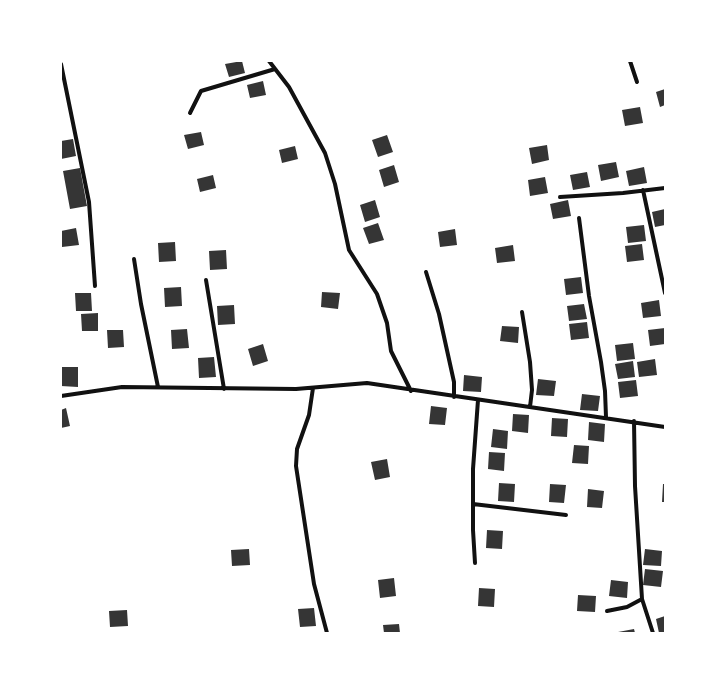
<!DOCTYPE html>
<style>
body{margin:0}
#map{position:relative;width:726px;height:694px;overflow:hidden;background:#fff;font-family:"Source Sans 3",sans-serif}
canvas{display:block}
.frame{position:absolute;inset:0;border:62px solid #fff;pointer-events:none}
</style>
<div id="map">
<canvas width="726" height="694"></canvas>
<div class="frame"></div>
</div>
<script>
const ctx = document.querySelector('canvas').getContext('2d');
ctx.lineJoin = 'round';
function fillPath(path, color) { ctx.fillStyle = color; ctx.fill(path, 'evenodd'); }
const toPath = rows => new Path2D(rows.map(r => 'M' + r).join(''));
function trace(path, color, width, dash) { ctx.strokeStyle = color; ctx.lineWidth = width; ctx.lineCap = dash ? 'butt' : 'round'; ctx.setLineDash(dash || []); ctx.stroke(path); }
fillPath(toPath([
 [242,61,245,73,229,77,225,64],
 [263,81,266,95,250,98,247,85],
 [665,89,665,105,660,107,656,92],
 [640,107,643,123,625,126,622,110],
 [201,132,204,145,188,149,184,135],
 [387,135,393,152,378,157,372,140],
 [73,139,76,156,61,159,61,141],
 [547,145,549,160,532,164,529,148],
 [295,146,298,159,282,163,279,150],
 [616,162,619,177,601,181,598,165],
 [394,165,399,182,384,187,379,170],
 [644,167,647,183,629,186,626,171],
 [80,168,87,206,70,209,63,171],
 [587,172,590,187,573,190,570,175],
 [213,175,216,188,200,192,197,179],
 [545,177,548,193,530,196,528,180],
 [375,200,380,217,365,222,360,205],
 [568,200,571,216,553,219,550,204],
 [665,209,665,225,655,227,652,212],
 [378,223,384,240,369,244,363,228],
 [644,225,646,241,628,243,626,227],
 [76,228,79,245,62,247,61,231],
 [455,229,457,245,440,247,438,232],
 [175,242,176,261,159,262,158,243],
 [642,244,644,260,627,262,625,246],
 [513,245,515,261,497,263,495,248],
 [226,250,227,269,210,270,209,251],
 [581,277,583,293,566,295,564,279],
 [181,287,182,306,165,307,164,288],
 [322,292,340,293,338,309,321,307],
 [75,293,91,293,92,311,76,311],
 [659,300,661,316,643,318,641,303],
 [584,304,587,319,569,321,567,306],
 [234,305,235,324,218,325,217,306],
 [98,313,98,331,82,331,81,314],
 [587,322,589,338,571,340,569,324],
 [502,326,519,327,518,343,500,341],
 [665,328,665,344,650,346,648,330],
 [187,329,189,348,172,349,171,330],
 [107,330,123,330,124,347,108,348],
 [633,343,635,359,617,361,615,345],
 [263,344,268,361,253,366,248,349],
 [214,357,216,377,199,378,198,358],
 [655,359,657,375,639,377,637,362],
 [633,361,635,377,618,379,615,364],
 [61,367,78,367,78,387,61,386],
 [464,375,482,377,481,392,463,391],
 [538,379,556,381,554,396,536,395],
 [636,380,638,396,620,398,618,382],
 [582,394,600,396,598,411,580,410],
 [431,406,447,408,445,425,429,424],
 [66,408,70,426,61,428,61,410],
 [513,414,529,415,528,433,512,431],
 [552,418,568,419,567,437,551,436],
 [589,422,605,424,604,442,588,440],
 [493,429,508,431,507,449,491,447],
 [574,445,589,446,588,464,572,463],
 [489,452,505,453,504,471,488,469],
 [387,459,390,477,375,480,371,462],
 [499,483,515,484,514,502,498,501],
 [550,484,566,485,564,503,549,502],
 [663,484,665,484,665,502,662,502],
 [588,489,604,491,602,508,587,507],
 [487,530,503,531,502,549,486,548],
 [249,549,250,565,232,566,231,550],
 [645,549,662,551,661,566,643,565],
 [645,569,663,571,661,587,643,585],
 [394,578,396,596,380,598,378,580],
 [611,580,628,582,627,598,609,596],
 [479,588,495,589,494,607,478,606],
 [578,595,596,596,595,612,577,611],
 [314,608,316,626,300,627,298,609],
 [127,610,128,626,110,627,109,611],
 [665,616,665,633,659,633,656,619],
 [399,624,400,633,384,633,383,625],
 [634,629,635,633,618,633,618,632]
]), '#353535');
trace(toPath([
 [269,61,289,87,325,153,335,184,349,250,377,294,387,323,391,351,411,391],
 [630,61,637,82],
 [61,64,89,202,95,286],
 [190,113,201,91,275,69],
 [643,190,665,293],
 [560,197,623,193,665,188],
 [579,218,589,296,601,362,605,391,606,417],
 [134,259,141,304,158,387],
 [426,272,439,314,454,382,454,397],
 [206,280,224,389],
 [522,312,530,362,532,390,530,407],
 [313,388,309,415,297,449,296,466,314,584,327,633],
 [61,396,122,387,296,389,367,383,665,427],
 [634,421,635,486,642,599,653,633],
 [473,504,566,515],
 [475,563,473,530,473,469,478,400],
 [607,611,627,607,642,599]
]), '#111', 4);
</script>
